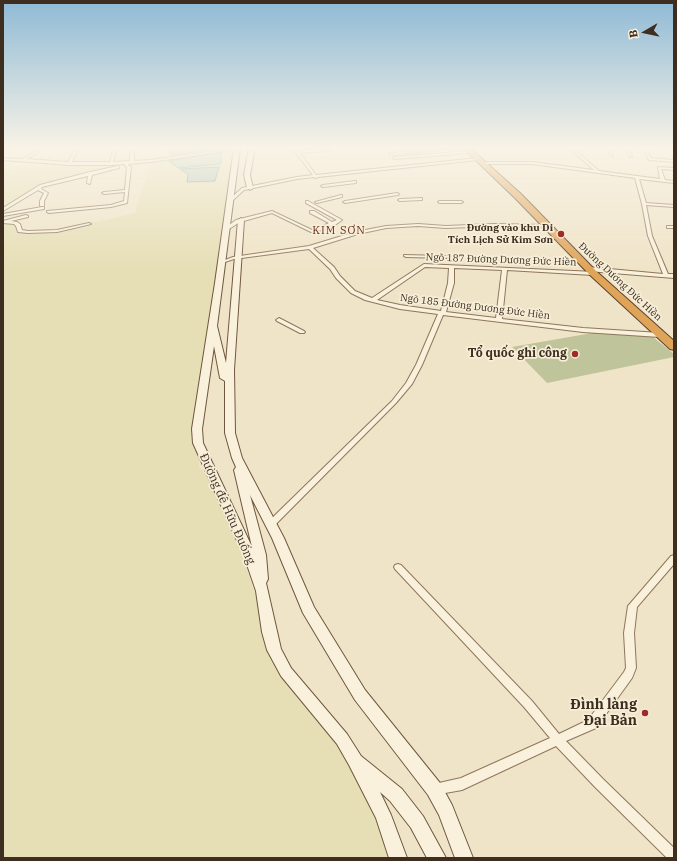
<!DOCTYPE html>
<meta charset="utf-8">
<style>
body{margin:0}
#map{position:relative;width:677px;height:861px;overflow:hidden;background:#f0e4c8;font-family:"IBM Plex Serif",serif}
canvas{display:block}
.frame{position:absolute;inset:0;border:4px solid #3d2e20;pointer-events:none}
.north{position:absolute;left:625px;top:12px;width:40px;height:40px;-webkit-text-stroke:3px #f7eed8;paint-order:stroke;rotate:261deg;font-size:11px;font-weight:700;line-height:16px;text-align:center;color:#3d2e20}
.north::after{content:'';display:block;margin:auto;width:14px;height:18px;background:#3d2e20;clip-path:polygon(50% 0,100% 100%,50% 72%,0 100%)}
</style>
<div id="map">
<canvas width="677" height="861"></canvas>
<div class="frame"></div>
<div class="north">B</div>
</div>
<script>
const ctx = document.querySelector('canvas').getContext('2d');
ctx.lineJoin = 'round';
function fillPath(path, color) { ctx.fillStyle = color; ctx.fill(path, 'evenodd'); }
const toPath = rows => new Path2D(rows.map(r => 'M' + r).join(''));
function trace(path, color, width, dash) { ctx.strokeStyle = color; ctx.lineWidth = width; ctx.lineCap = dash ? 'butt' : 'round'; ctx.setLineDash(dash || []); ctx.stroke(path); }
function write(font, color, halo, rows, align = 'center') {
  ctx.font = font + ' "IBM Plex Serif",serif'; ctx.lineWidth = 3.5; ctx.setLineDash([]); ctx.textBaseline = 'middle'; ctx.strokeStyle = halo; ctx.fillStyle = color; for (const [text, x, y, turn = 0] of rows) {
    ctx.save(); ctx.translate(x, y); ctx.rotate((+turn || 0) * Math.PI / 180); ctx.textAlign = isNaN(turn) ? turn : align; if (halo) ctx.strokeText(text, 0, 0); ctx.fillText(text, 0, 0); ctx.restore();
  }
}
fillPath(toPath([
 [237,149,197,429,199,466,222,496,274,650,383,815,390,858,3,858,3,222,15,223,23,232,57,231,135,213,151,161],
 [106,164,105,170,35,188,3,211,3,169]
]), '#e6deb5');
fillPath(toPath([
 [598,332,653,337,674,354,674,357,547,383,512,347]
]), '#bfc49a');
const water = toPath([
 [164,148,224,148,171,155,164,148],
 [221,152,221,164,178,168,169,161,221,152],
 [219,167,215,181,187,182,188,174,180,169,219,167]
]);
fillPath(water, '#a9c4bc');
trace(water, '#6f938a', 1);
const street = toPath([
 [130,148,134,148,134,161,151,160,236,148,239,149,151,162,129,164,128,165,131,167,127,203,111,207,49,213,47,212,47,211,111,205,124,201,125,192,104,194,102,193,104,192,125,190,127,167,124,165,125,164,111,165,69,165,3,160,3,158,22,159,38,150,39,152,26,159,68,162,73,152,75,151,77,152,72,162,110,162,112,153,114,152,116,153,113,162,130,161,130,148],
 [292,148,296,148,298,151,330,149,329,151,300,153,316,175,478,158,480,159,478,160,318,177,316,178,314,177,297,179,244,190,232,201,230,201,230,199,242,188,297,177,313,175,292,148],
 [442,148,456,148,391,155,389,154,391,153,442,148],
 [569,148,573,148,599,171,660,179,658,167,674,168,674,170,661,169,665,180,674,181,674,183,639,179,646,203,674,205,674,207,646,205,652,236,668,274,674,274,674,278,588,271,585,269,588,267,663,274,648,236,642,204,635,178,532,164,482,164,480,163,482,162,532,162,594,170,569,148],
 [607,148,611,148,613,156,611,156,607,148],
 [625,148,629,148,632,157,630,157,625,148],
 [643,148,647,148,651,158,674,160,674,162,649,160,643,148],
 [469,151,470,153,395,159,393,158,395,157,469,151],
 [118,166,119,166,119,168,92,175,90,184,87,183,88,176,42,187,41,189,48,193,44,201,44,206,40,206,40,201,44,193,38,190,3,211,3,208,40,185,90,172,118,166],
 [355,181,356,181,356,183,323,187,321,186,323,185,355,181],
 [397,193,399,194,398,195,345,203,343,202,345,201,397,193],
 [341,195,342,195,342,197,317,203,315,202,341,195],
 [422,198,422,200,421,200,400,201,398,200,400,199,422,198],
 [306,201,308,201,342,220,335,225,322,230,311,232,272,213,240,222,229,229,225,228,236,220,272,211,312,230,319,228,329,223,310,213,310,211,314,211,332,222,337,220,306,203,306,201],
 [439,201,461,201,463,202,461,203,440,203,438,202,439,201],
 [42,207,44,207,44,209,3,216,3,214,42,207],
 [26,215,28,216,28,217,11,221,17,222,20,224,22,230,28,231,57,230,89,223,91,224,57,232,28,233,18,232,16,226,14,224,3,223,3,221,26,215],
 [418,224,446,226,494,224,546,225,548,226,546,227,494,226,446,228,418,226,386,228,358,234,313,248,334,267,340,276,355,291,372,298,424,264,595,272,595,274,593,275,507,270,502,319,583,328,660,333,663,335,660,337,583,332,443,315,422,365,412,384,396,403,274,526,268,526,267,524,268,522,392,401,406,383,416,365,438,314,400,309,365,300,351,293,336,278,330,269,309,249,234,259,222,263,220,262,233,257,309,246,355,232,386,226,418,224],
 [425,267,449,268,448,283,441,311,400,305,377,300,425,267],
 [454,268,502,270,496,318,446,312,454,283,454,268],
 [667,226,674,226,674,228,667,228,667,226],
 [404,255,446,256,448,257,446,258,406,257,404,256,404,255],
 [279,318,304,331,305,332,304,333,300,333,277,321,276,320,279,318],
 [674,555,674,564,637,607,634,633,636,668,632,678,596,728,566,741,603,779,674,848,674,858,667,858,595,787,556,746,462,790,434,795,430,793,428,789,430,785,461,778,550,738,524,707,395,569,394,567,395,565,398,564,401,565,532,701,559,734,588,720,624,672,626,668,624,633,628,606,671,556,674,555]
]);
const secondary = toPath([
 [234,148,240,148,217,326,226,363,238,220,241,218,244,220,234,370,235,433,242,458,284,538,314,607,365,690,440,783,452,805,473,858,455,858,439,815,428,795,355,700,303,613,272,538,250,495,266,555,268,579,266,583,281,649,291,668,347,734,361,756,402,789,423,816,446,858,427,858,411,828,390,801,380,792,391,815,407,858,389,858,376,818,349,765,337,744,281,676,267,650,262,632,256,591,244,556,193,443,192,429,215,283,234,148],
 [214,346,220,378,225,381,225,433,232,458,236,467,234,470,252,547,203,443,202,429,214,346],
 [249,148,255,148,250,175,253,188,250,190,247,188,244,175,249,148]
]);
const highway = toPath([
 [463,148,470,148,521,194,596,271,674,341,674,350,670,349,590,275,515,198,463,148]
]);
trace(street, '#8d765c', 2);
trace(secondary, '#6f573f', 2);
trace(highway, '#5b4430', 2);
fillPath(street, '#faf1dc');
fillPath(secondary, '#faf1dc');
fillPath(highway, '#e0a458');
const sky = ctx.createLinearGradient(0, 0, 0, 269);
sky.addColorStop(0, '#8fbad6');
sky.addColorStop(0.55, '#f8f3e6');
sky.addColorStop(1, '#f8f3e600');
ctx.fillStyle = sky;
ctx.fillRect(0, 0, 677, 269);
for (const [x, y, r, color] of [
 [561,234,4,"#9e2a2b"],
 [575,354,4,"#9e2a2b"],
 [645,713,4,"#9e2a2b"]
]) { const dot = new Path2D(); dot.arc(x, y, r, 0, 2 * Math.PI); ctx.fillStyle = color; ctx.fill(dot); trace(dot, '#f7eed8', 1.5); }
write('bold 10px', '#3d2e20', '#f7eed8', [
 ["Đường vào khu Di",553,228],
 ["Tích Lịch Sử Kim Sơn",553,240]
], 'right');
write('10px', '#3d2e20', '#f7eed8', [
 ["Ngõ 187 Đường Dương Đức Hiền",501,260,2],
 ["Đường Dương Đức Hiền",620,282,43],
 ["Ngõ 185 Đường Dương Đức Hiền",475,307,7]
]);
ctx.letterSpacing = '1px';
write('11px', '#6b2e1e', '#f7eed8', [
 ["KIM SƠN",339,231]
]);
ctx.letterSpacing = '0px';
write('bold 12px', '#3d2e20', '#f7eed8', [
 ["Tổ quốc ghi công",567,354]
], 'right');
write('12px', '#3d2e20', '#f7eed8', [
 ["Đường đê Hữu Đuống",227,509,66]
]);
write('bold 14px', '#3d2e20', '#f7eed8', [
 ["Đình làng",637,705],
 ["Đại Bản",637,721]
], 'right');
</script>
